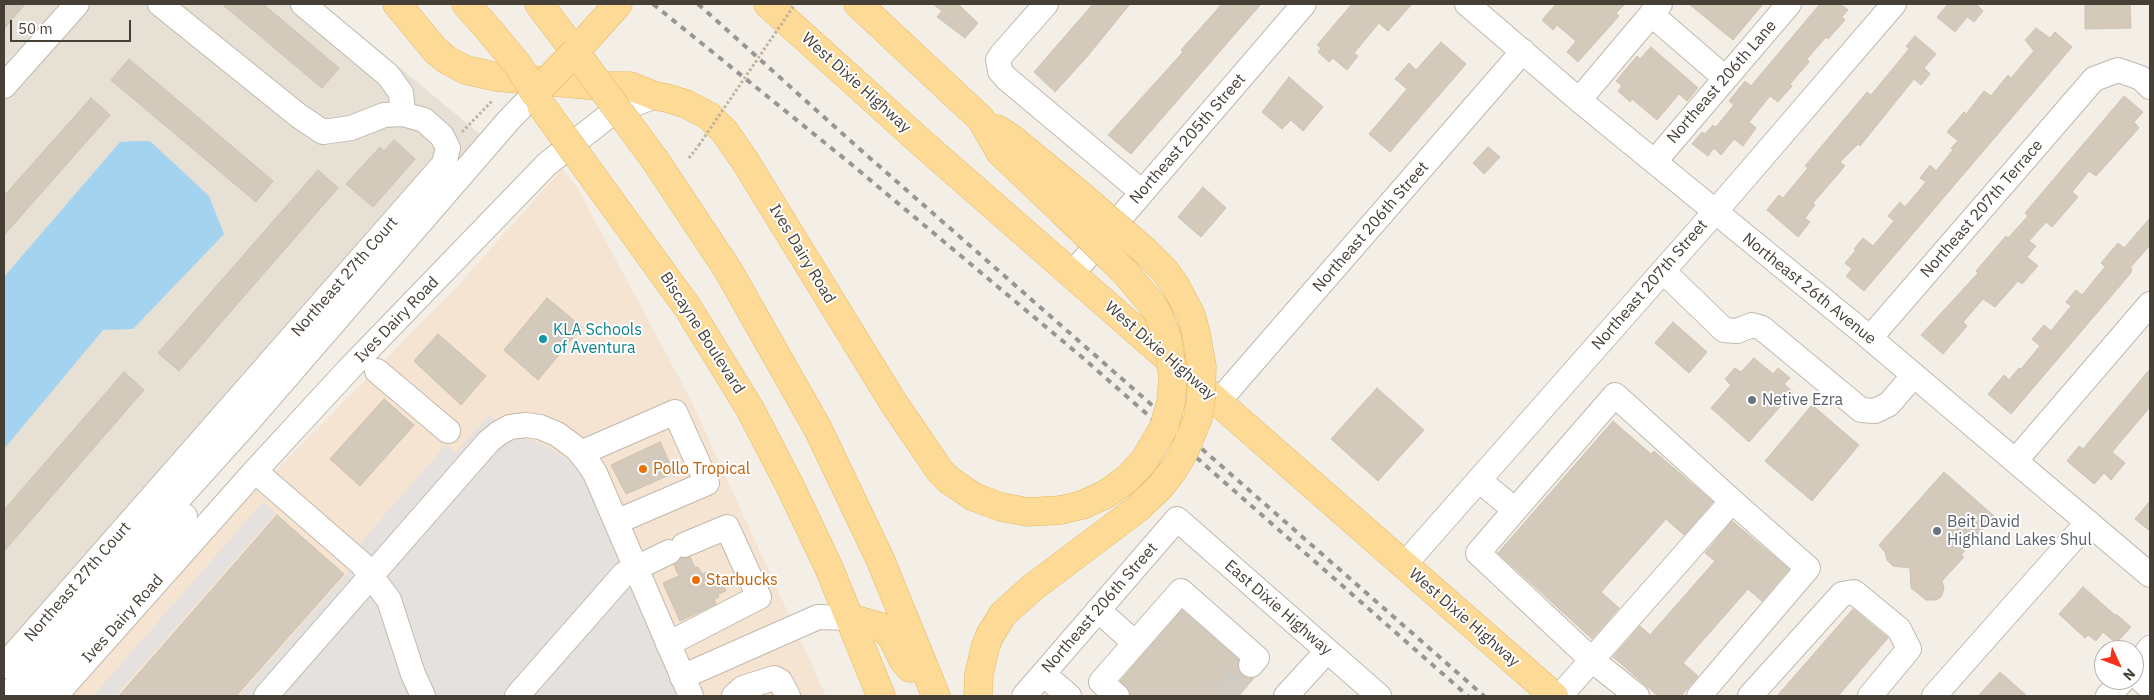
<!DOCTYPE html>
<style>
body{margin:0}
#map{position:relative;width:2154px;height:700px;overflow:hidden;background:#f3efe6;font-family:"IBM Plex Sans",sans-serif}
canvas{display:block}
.frame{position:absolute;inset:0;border:5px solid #463f36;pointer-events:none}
.north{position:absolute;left:2094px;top:640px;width:50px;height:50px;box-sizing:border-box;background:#fff;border:1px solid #b5b2af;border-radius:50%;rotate:133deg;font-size:14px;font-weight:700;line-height:20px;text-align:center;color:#463f36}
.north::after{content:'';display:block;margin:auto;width:18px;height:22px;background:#f73119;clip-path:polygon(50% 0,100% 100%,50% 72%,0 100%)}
.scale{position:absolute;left:10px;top:20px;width:121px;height:22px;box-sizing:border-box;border:2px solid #463f36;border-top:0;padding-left:6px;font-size:15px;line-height:18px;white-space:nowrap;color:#463f36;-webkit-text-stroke:4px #fff;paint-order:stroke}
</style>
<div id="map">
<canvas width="2154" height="700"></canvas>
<div class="frame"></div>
<div class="north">N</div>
<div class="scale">50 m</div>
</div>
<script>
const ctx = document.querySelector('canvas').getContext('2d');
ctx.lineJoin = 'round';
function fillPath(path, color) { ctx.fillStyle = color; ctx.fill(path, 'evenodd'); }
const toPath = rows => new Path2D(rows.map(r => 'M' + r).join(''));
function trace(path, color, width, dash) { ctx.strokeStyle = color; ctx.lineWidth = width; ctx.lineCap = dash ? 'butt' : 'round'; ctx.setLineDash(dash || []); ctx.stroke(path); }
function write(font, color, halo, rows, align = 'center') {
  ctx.font = font + ' "IBM Plex Sans",sans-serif'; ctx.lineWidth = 4; ctx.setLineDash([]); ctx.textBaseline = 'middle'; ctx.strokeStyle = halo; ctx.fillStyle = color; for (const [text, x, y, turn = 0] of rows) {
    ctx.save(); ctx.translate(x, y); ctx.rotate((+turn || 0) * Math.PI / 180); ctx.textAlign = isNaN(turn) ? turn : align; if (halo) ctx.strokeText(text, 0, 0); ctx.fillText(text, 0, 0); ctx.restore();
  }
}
fillPath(toPath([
 [4,4,323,4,481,135,4,671]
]), '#e7e0d5');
fillPath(toPath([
 [562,169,577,187,690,398,826,696,69,696,244,503,453,291]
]), '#f5e4d2');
fillPath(toPath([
 [489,415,512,436,539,442,574,464,603,510,682,696,239,696,350,570,364,539,446,445,455,453],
 [263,502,276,513,115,696,93,696]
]), '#e4e1de');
fillPath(toPath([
 [133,141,150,141,209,196,224,234,133,329,103,330,4,449,4,277,120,142]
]), '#a3d3ef');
const building = toPath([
 [4,4,25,4,4,29,4,4],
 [222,4,263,4,339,68,322,88,222,4],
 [933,4,958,4,978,23,965,38,937,17,942,11,933,4],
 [1093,4,1130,4,1086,58,1055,92,1034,72,1093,4],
 [1222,4,1261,4,1131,154,1108,135,1183,52,1181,50,1222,4],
 [1352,4,1412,4,1388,31,1379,23,1354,53,1358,56,1347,70,1333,58,1329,62,1318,52,1321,48,1317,45,1352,4],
 [1556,4,1625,4,1616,13,1619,16,1578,62,1567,52,1576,41,1557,25,1553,30,1542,20,1556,4],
 [1689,4,1763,4,1733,40,1689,4],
 [1820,4,1840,4,1848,10,1842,17,1845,20,1828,39,1826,37,1807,59,1809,62,1790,84,1792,86,1778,102,1770,96,1749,122,1756,128,1743,146,1734,139,1721,155,1714,148,1708,156,1692,144,1702,132,1705,134,1713,125,1716,127,1734,105,1729,101,1745,81,1751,86,1820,4],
 [1948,4,1978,4,1977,5,1983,11,1974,22,1967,17,1955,32,1937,17,1948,4],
 [2085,4,2130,4,2131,28,2085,29,2085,4],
 [2036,28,2050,38,2055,32,2072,47,1864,291,1846,276,1852,269,1845,263,1856,250,1854,249,1863,238,1873,246,1894,221,1888,216,1900,202,1905,207,1926,182,1920,178,1930,165,1936,171,1953,150,1951,148,1958,141,1947,132,1964,112,1966,114,1984,91,1991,96,2008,75,2011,78,2034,51,2025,40,2036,28],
 [1915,36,1936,54,1924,68,1930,74,1921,85,1914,79,1860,146,1858,144,1840,162,1845,166,1813,203,1815,205,1805,218,1810,222,1798,237,1767,210,1779,195,1783,198,1808,168,1805,166,1867,92,1871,95,1909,49,1906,46,1915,36],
 [1441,42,1466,64,1390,152,1369,134,1407,89,1395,79,1409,63,1416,70,1441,42],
 [1651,47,1698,88,1687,101,1679,94,1657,120,1632,99,1630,102,1618,91,1622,86,1616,81,1637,56,1640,59,1651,47],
 [129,59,273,181,256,202,111,80,129,59],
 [1289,77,1323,107,1303,131,1291,120,1282,129,1262,112,1289,77],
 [2124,96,2143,112,2134,122,2139,128,2096,176,2089,171,2072,192,2078,197,2052,227,2046,222,2029,241,2036,246,2027,257,2038,266,2022,284,2018,281,1995,307,1983,299,1963,322,1967,326,1943,354,1921,335,1978,273,1976,271,2006,236,2008,238,2028,216,2025,213,2124,96],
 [91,98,110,115,4,235,4,196,91,98],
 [394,140,415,159,373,207,346,184,380,147,384,151,394,140],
 [1488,147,1500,157,1484,174,1473,163,1488,147],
 [318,170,338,188,179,371,158,353,318,170],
 [1203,187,1226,208,1201,237,1178,217,1203,187],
 [2150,218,2150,245,2130,268,2132,269,2130,274,2011,414,1988,394,2004,375,2009,380,2019,368,2021,369,2040,346,2032,339,2044,325,2051,331,2071,306,2066,302,2076,290,2082,295,2105,267,2101,263,2118,243,2124,248,2150,218],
 [547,298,582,327,538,380,504,350,547,298],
 [1673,322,1707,352,1689,373,1655,343,1673,322],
 [438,334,486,376,461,405,414,361,438,334],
 [1754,358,1773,374,1778,368,1790,378,1784,384,1793,392,1749,442,1711,408,1731,385,1725,379,1735,368,1741,372,1754,358],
 [2150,369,2150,407,2112,452,2125,463,2111,480,2104,473,2094,484,2067,461,2079,446,2083,449,2150,369],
 [124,372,144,390,4,551,4,510,124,372],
 [1377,388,1424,430,1378,481,1331,439,1377,388],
 [384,399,414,425,360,486,330,459,384,399],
 [1812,405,1859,445,1812,501,1765,461,1812,405],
 [1613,421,1651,454,1654,451,1713,502,1684,535,1666,519,1601,592,1619,608,1592,639,1498,553,1613,421],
 [660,442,674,473,626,494,611,465,660,442],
 [1944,472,1994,516,1961,555,1964,557,1942,581,1944,589,1941,597,1936,600,1926,600,1911,588,1910,568,1893,566,1887,560,1885,552,1879,545,1944,472],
 [2150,501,2150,531,2135,519,2150,501],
 [277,515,344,574,236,696,119,696,277,515],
 [1732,521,1789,569,1762,601,1748,589,1683,663,1698,676,1681,696,1658,696,1613,657,1640,626,1650,635,1715,561,1705,553,1732,521],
 [690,557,695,568,698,567,702,574,707,572,709,577,718,572,726,591,718,594,719,597,714,599,716,604,680,621,663,583,679,576,674,565,681,558,690,557],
 [2083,587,2115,615,2116,614,2131,627,2116,643,2103,632,2096,641,2088,635,2085,638,2059,614,2083,587],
 [1853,609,1888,638,1838,696,1777,696,1853,609],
 [1182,610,1239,660,1238,669,1242,675,1248,678,1254,678,1238,696,1130,696,1130,691,1120,681,1182,610],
 [2000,672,2027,696,1978,696,2000,672]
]);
fillPath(building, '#d4cabc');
trace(building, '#cfc1af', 1);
trace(toPath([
 [1223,696,1251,665]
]), '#d0ccc3', 24, [24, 12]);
const minor = toPath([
 [303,4,388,75,401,93,403,114],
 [1046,4,1002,54,998,60,1000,71,1006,78,1142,192],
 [1467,4,1579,100,1870,338,2150,575],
 [1651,14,1725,78],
 [4,86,77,4],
 [1579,100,1660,4],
 [1655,161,1789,4],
 [1663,271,1724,330,1737,331,1752,325,1762,328,1861,410,1875,411,1889,404,1914,375],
 [1072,274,1304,4],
 [1870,338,2094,79,2118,70,2141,78,2150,87],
 [377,371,448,431],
 [1218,402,1523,51],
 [581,453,675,412,707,483,616,522],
 [2016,460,2150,304],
 [255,471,362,564,389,600,413,674,423,696],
 [1479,480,1515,510,1615,395,1732,501,1560,696],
 [1515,510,1478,553,1592,660,1637,696],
 [1404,565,1715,212,1894,4],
 [1098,610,1135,643],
 [668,644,759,597,727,527,684,545],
 [2150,648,2141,660,2150,659],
 [4,666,444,164,448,148,442,136,424,120,403,114,384,115,351,128,323,132,299,116,160,4],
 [2134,673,2150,688],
 [1043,674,1069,696],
 [682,677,818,617,850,618],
 [7,696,137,545,247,423,508,121,535,93],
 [29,696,185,516],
 [55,696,255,471,349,369,547,164,612,113,655,96],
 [266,696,489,441,499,433,510,427,526,425,540,427,557,434,577,449,587,461,595,473,691,696],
 [517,696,624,574,669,552],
 [734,696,743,688,774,678,780,681,788,696],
 [1024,696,1177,519,1379,696],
 [1117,696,1101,682,1181,591,1257,658,1251,665],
 [1286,696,1327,651],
 [1699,696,1808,568,1732,501],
 [1750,696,1842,594,1854,592,1899,629,1909,649,1870,696],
 [1934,696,2088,522],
 [2108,696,2123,680]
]);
const major = toPath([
 [397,4,436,51,447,60,466,70,497,77,599,86,630,86,655,96,667,98,686,104,709,116,725,132,745,161,893,402,940,471,949,480,974,497,1001,507,1028,512,1061,510],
 [466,4,489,30],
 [539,4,582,61],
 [768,4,923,144,1554,696],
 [858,4,981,119,1000,152,1062,211],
 [575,52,618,4],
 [997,129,1011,138,1078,193],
 [655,160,728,270,818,429,880,559,936,696],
 [596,181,688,308,750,409,790,486,829,568,881,696],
 [850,618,884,628,893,639,903,660,910,668],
 [978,696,979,674,985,648,990,635,1003,614,1032,588,1101,536]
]);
trace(minor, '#c1b9ac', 26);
trace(major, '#e2b765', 29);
trace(toPath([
 [462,132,493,100],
 [689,158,699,145]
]), '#c0b19a', 3, [2.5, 2.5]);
trace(minor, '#fff', 24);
trace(major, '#fddb96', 28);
trace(toPath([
 [653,4,851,164,1083,358,1468,696],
 [698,4,863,152,1484,696]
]), '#969696', 4, [6, 6]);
const majorBridge = toPath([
 [489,30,518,65,535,93,575,52],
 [582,61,655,160],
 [541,105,596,181],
 [1078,193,1145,251,1165,271,1175,285,1191,315,1196,333,1202,367,1201,399,1198,418,1184,452,1174,469,1160,487,1137,509,1101,536],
 [1061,510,1082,505,1106,494,1126,480,1144,461,1164,427,1171,402,1173,376,1167,337,1158,314,1151,303,1124,271,1062,211]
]);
trace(majorBridge, '#e2b765', 29, []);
trace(toPath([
 [699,145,795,4]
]), '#c0b19a', 3, [2.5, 2.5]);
trace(majorBridge, '#fddb96', 28);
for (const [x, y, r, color] of [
 [543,339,5,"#0f9aa8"],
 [1752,400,5,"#6b7280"],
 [643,469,5,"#e8710a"],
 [1937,531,5,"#6b7280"],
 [696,580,5,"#e8710a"]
]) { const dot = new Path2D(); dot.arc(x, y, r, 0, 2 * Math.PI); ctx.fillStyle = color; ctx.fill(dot); trace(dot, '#fff', 2); }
write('16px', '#463f36', '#fff', [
 ["Northeast 206th Lane",1722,82,-49],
 ["West Dixie Highway",856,83,42],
 ["Northeast 205th Street",1188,139,-49],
 ["Northeast 207th Terrace",1982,209,-49],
 ["Northeast 206th Street",1371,227,-49],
 ["Ives Dairy Road",802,254,59],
 ["Northeast 27th Court",345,277,-49],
 ["Northeast 207th Street",1650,285,-49],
 ["Northeast 26th Avenue",1809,289,39],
 ["Ives Dairy Road",397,320,-46],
 ["Biscayne Boulevard",702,333,57],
 ["West Dixie Highway",1160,351,41],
 ["Northeast 27th Court",78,582,-49],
 ["Northeast 206th Street",1100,608,-49],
 ["East Dixie Highway",1278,608,41],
 ["West Dixie Highway",1464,618,41],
 ["Ives Dairy Road",123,619,-48]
]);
write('16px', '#0d838f', '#fff', [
 ["KLA Schools",553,330],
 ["of Aventura",553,348]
], 'left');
write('16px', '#5b616d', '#fff', [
 ["Netive Ezra",1762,400],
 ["Beit David",1947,522],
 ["Highland Lakes Shul",1947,540]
], 'left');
write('16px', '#c56008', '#fff', [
 ["Pollo Tropical",653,469],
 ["Starbucks",706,580]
], 'left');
</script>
